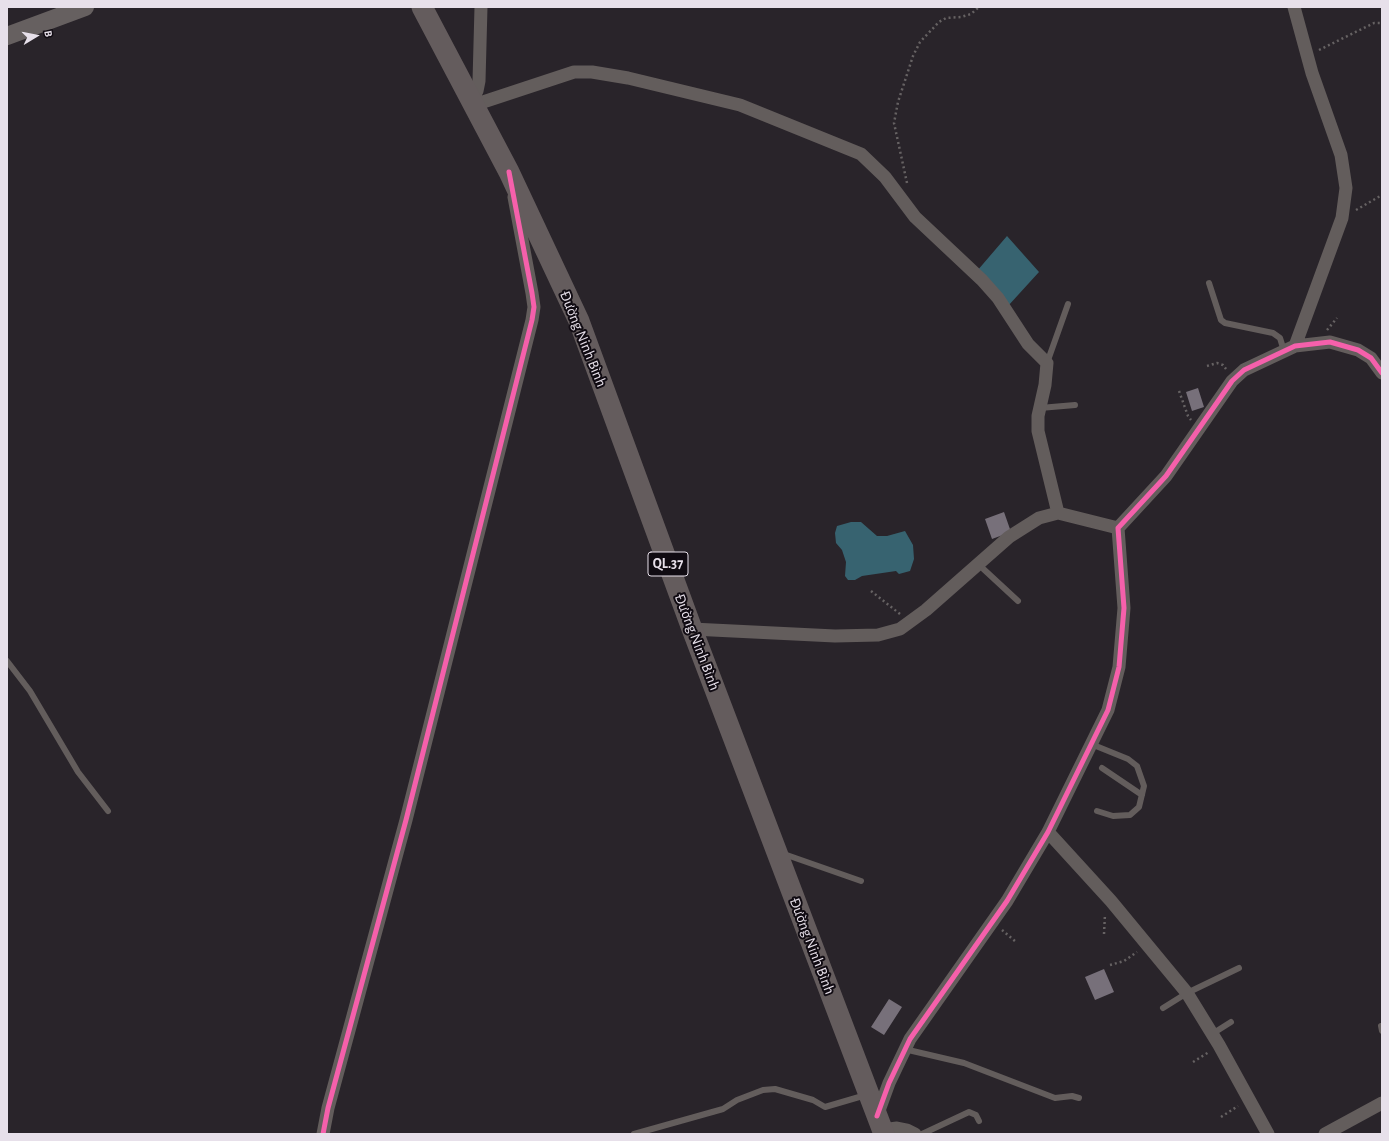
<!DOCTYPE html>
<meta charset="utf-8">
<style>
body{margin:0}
#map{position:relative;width:1389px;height:1141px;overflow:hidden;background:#29242a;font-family:"Alegreya Sans",sans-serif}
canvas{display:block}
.frame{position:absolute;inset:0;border:8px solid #e7e0ea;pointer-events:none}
.north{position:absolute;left:16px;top:16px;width:40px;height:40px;-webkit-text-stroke:3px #100b12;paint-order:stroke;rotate:80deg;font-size:11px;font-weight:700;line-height:16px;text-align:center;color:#e7e0ea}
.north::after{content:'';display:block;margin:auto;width:14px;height:18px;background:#e7e0ea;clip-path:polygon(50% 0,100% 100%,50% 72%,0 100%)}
</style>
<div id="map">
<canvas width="1389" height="1141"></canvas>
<div class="frame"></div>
<div class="north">B</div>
</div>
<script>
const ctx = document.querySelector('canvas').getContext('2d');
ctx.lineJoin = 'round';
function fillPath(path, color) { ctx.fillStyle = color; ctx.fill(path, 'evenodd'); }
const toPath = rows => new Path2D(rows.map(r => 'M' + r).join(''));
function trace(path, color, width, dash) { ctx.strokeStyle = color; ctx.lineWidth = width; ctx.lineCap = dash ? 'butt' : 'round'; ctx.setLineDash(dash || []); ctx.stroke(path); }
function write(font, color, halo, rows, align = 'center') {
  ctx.font = font + ' "Alegreya Sans",sans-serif'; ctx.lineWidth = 4; ctx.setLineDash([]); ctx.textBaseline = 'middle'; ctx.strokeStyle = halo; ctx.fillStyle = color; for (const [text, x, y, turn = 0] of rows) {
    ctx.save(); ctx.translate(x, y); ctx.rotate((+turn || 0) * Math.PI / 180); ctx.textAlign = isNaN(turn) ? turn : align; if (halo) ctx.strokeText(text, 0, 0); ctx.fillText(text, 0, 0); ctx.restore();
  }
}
fillPath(toPath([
 [1007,236,1039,272,1008,306,977,271],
 [851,522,861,522,877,536,887,536,905,531,913,545,914,559,910,571,899,574,896,571,862,576,855,580,848,580,845,576,846,562,842,550,836,543,835,533,837,526]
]), '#376370');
fillPath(toPath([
 [1198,388,1204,407,1192,411,1186,392],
 [1004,512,1011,532,992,539,985,519],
 [1104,969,1114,992,1095,1000,1085,977],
 [889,999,902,1007,884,1035,871,1027]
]), '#77707a');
trace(toPath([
 [1319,50,1374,23,1382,23],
 [907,183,894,123,898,102,913,56,920,42,939,22,946,18,961,17,971,14,979,7],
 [1356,210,1382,195],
 [1327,330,1337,318],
 [1207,366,1217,363,1223,365,1226,369],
 [1179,391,1188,416,1191,420],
 [871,591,900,614],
 [1002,930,1016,942],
 [1104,934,1105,914],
 [1110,965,1124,961,1137,952],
 [1193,1062,1209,1052],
 [1221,1117,1238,1106]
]), '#666263', 2.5, [2, 3]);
trace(toPath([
 [1209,283,1221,320,1225,323,1273,333,1280,338,1284,351],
 [1047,363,1068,304],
 [1040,408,1075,405],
 [978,564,1018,601],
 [7,661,30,691,78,772,108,811],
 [1091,744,1128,759,1137,766,1144,786,1139,807,1130,815,1113,816,1097,811],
 [1102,768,1142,795],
 [781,853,861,881],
 [1163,1008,1187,993,1239,968],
 [1381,1026,1382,1031],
 [1212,1034,1231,1022],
 [904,1049,964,1063,1055,1098,1072,1096,1079,1098],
 [634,1134,723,1109,737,1100,763,1090,775,1089,813,1100,825,1107,866,1095],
 [922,1134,969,1112,976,1115,979,1121]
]), '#635d5c', 6);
trace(toPath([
 [1294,7,1312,73,1341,155,1346,188,1342,218,1295,346],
 [471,98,477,91,479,81,481,7],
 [474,105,574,72,592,72,628,78,740,105,861,154,885,177,915,217,982,280,998,298,1028,344,1047,363,1045,385,1038,416,1038,431,1058,513],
 [692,629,835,636,878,635,900,629,926,610,1009,537,1039,518,1058,513,1118,528],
 [1048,832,1111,901,1187,993,1219,1045,1268,1134],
 [877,1116,889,1083,910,1039,1007,901,1048,832,1108,710,1119,667,1124,608,1118,528,1166,476,1232,381,1244,370,1295,346,1330,342,1358,350,1371,358,1382,373],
 [882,1130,897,1128,907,1130,915,1134],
 [323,1134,328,1108,406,820,532,320,534,307,532,293,514,197],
 [1325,1134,1382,1103]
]), '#635d5c', 13);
trace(toPath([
 [7,36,85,7]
]), '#666060', 18);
trace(toPath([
 [422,7,509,172,579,321,692,629,884,1134]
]), '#645c5d', 21);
trace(toPath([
 [877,1116,889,1083,910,1039,1007,901,1048,832,1108,710,1119,667,1124,608,1118,528,1166,476,1232,381,1244,370,1295,346,1330,342,1358,350,1371,358,1382,373],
 [323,1134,328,1108,406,820,532,320,534,307,532,293,509,172]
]), '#f560ab', 5);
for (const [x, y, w] of [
 [668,564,40]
]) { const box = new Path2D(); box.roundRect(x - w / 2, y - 12, w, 24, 3); ctx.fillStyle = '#100b12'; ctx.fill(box); trace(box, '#e7e0ea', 1); }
write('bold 14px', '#e7e0ea', null, [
 ["QL.37",668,564]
]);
write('15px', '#e7e0ea', '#100b12', [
 ["Đường Ninh Bình",583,339,68],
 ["Đường Ninh Bình",697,642,69],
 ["Đường Ninh Bình",812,946,69]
]);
</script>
